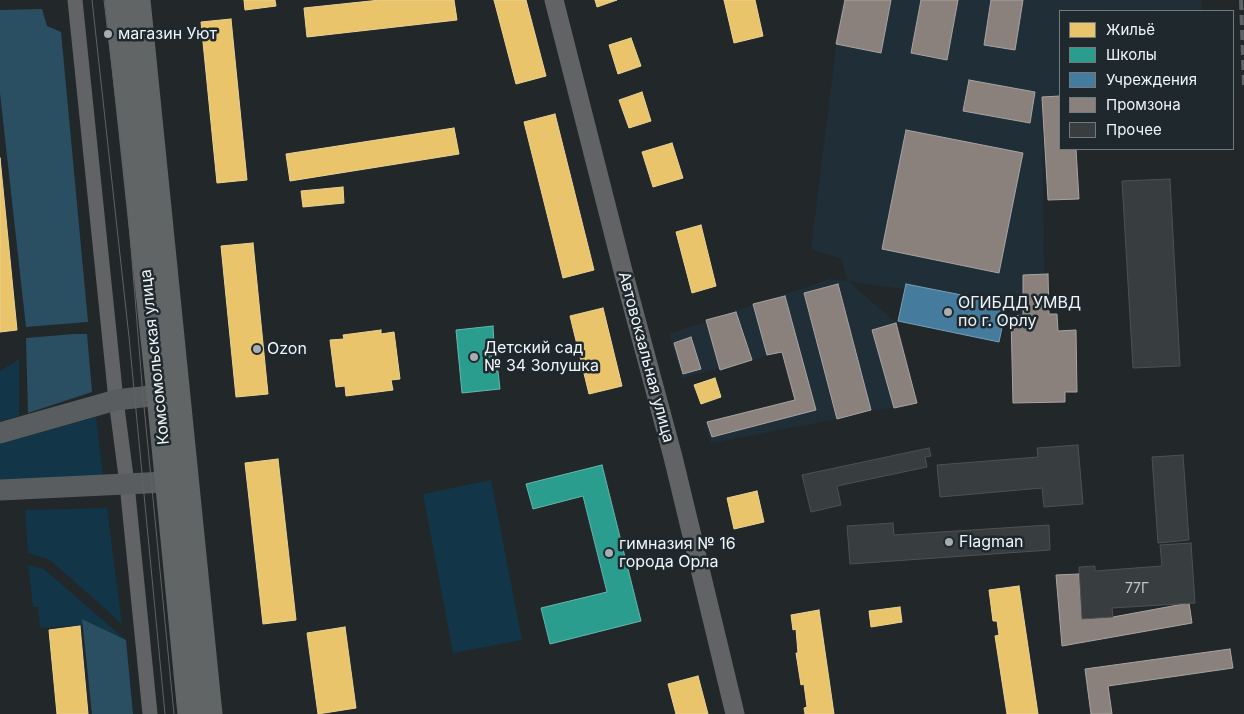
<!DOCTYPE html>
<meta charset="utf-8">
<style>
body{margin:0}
#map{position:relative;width:1244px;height:714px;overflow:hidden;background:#22272a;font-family:Inter,sans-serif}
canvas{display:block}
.legend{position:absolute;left:1059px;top:10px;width:175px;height:140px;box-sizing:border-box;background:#1f282d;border:1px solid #727a7f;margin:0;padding:6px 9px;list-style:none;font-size:15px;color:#eff6f9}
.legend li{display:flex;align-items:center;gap:10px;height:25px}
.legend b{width:25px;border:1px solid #727a7f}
</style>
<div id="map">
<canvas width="1244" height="714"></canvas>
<ul class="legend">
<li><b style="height:14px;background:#e9c46a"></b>Жильё</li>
<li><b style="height:14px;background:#2a9d8f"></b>Школы</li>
<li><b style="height:14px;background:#457b9d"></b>Учреждения</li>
<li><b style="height:14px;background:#8a817c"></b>Промзона</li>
<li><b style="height:14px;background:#383d3f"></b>Прочее</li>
</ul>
</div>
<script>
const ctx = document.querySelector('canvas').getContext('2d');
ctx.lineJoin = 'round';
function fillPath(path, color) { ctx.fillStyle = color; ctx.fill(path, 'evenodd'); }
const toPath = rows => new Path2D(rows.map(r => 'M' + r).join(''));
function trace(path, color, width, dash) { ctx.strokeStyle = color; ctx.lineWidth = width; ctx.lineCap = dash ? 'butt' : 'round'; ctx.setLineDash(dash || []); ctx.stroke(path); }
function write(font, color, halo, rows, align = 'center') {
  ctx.font = font + ' Inter,sans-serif'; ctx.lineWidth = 5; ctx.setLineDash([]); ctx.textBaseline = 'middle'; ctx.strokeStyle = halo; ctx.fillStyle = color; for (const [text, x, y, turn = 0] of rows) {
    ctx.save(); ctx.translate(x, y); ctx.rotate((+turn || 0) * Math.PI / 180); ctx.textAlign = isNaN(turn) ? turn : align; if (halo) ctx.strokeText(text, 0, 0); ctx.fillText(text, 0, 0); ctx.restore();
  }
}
fillPath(toPath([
 [842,0,1201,0,1202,11,1060,11,1060,97,1042,98,1044,274,1023,275,1023,315,1007,304,848,281,896,323,917,403,894,408,871,410,837,419,711,443,705,422,795,400,782,352,682,378,669,334,830,279,847,281,842,259,811,249]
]), '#202f37');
fillPath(toPath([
 [19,359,19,416,0,421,0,371],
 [96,417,103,477,0,480,0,443],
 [491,480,522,640,453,653,423,494],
 [107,508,122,624,50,560,28,553,25,510],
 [28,565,44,569,126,640,82,619,83,625,40,628,38,607,33,607]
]), '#123547');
fillPath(toPath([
 [42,9,47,26,61,32,88,322,26,327,0,93,0,10],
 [74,334,87,334,92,392,28,413,26,338],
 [82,619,126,640,133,714,92,714]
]), '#2a4f63');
const homes = toPath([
 [244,0,275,0,276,6,245,10,244,0],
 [380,0,454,0,457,20,307,37,304,8,380,0],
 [494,0,526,0,546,76,516,84,494,0],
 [595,0,617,0,597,7,595,0],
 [724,0,755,0,763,36,734,43,724,0],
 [231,19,247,180,217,183,201,22,231,19],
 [631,38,641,66,618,74,609,45,631,38],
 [642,92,651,121,629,128,619,100,642,92],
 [555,114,594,270,563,278,524,122,555,114],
 [454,128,459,154,290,181,286,154,454,128],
 [672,143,683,178,653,187,642,152,672,143],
 [0,158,17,330,0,332,0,158],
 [343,187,344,203,303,207,301,191,343,187],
 [701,225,716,286,692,293,676,232,701,225],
 [253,243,268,394,236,397,221,246,253,243],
 [603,308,622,386,589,394,570,316,603,308],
 [381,330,381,334,394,332,400,379,391,380,393,390,346,396,345,386,336,387,330,340,344,339,343,335,381,330],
 [715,378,721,397,701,404,694,385,715,378],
 [278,459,296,620,263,624,245,463,278,459],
 [757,491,764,522,734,529,727,498,757,491],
 [1019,586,1038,714,1007,714,995,636,999,635,997,621,993,621,989,590,1019,586],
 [900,607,902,622,871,627,869,611,900,607],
 [819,610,834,714,805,714,804,708,807,707,804,684,801,685,796,653,798,653,796,629,793,630,791,615,819,610],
 [80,626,88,714,57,714,49,630,80,626],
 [345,627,356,708,318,714,307,633,345,627],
 [698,676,708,714,676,714,668,684,698,676]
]);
fillPath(homes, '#e9c46a');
trace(homes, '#ebd395', 1);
const schools = toPath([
 [493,326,494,343,490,343,493,371,498,371,500,389,462,393,456,330,493,326],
 [602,465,641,621,550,644,541,608,607,592,583,496,533,509,526,484,602,465]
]);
fillPath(schools, '#2a9d8f');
trace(schools, '#65b8af', 1);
const public = toPath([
 [906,284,1007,304,999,342,898,321,906,284]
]);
fillPath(public, '#457b9d');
trace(public, '#78a0b9', 1);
const industry = toPath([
 [845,0,891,0,881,53,836,44,845,0],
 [921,0,958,0,947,60,911,53,921,0],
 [991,0,1023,0,1015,50,984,45,991,0],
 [969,80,1035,92,1030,123,963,111,969,80],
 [1060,96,1060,149,1076,149,1079,199,1048,200,1042,97,1060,96],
 [906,130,1023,153,999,273,882,249,906,130],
 [1048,274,1049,314,1057,314,1058,331,1076,330,1077,392,1065,392,1065,402,1013,403,1011,316,1023,315,1023,275,1048,274],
 [838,284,871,410,837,419,804,293,838,284],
 [785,296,816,410,712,437,707,422,795,400,782,352,767,355,753,304,785,296],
 [736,312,752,360,720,370,706,320,736,312],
 [896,323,917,403,894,408,872,330,896,323],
 [691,337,701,369,683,374,674,343,691,337],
 [1079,574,1082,619,1113,617,1189,603,1192,623,1062,646,1056,575,1079,574],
 [1230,649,1233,668,1108,686,1112,714,1091,714,1085,669,1230,649]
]);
fillPath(industry, '#8a817c');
trace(industry, '#a8a4a2', 1);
const building = toPath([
 [1170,179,1180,366,1133,368,1122,181,1170,179],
 [1078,445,1083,504,1044,507,1042,488,940,497,937,465,1038,457,1037,448,1078,445],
 [929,448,931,456,925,457,927,467,837,486,841,505,811,512,802,475,929,448],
 [1183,455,1189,540,1158,543,1152,457,1183,455],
 [893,523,894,535,1049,525,1050,550,850,564,847,526,893,523],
 [1191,543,1195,603,1112,608,1113,617,1082,619,1079,567,1095,566,1095,571,1162,566,1160,545,1191,543]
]);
fillPath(building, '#383d3f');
trace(building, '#4d5153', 1);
trace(toPath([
 [75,0,116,400,127,484,150,714]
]), '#626365', 15);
trace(toPath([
 [554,0,623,271,673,457,735,714]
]), '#626365', 19);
trace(toPath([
 [0,433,116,400,159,395,174,402],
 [0,490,167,482]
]), '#595d5f', 21);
trace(toPath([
 [117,0,159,395,190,714],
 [138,0,210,714]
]), '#626566', 25);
trace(toPath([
 [92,0,129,337,165,714],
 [104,0,126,186,143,396,174,714]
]), '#606366', 1);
trace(toPath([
 [1241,0,1244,85]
]), '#606366', 4, [10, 5]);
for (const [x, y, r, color] of [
 [108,34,5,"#a7aeb1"],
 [948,312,5,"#a7aeb1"],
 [257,349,5,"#a7aeb1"],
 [474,357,5,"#a7aeb1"],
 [949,542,5,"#a7aeb1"],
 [609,553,5,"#a7aeb1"]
]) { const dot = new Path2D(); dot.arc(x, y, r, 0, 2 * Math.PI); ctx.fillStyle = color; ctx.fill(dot); trace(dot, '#1f282d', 2); }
write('14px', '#c1c8ca', null, [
 ["77Г",1137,589]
]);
write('16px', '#eff6f9', '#1f282d', [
 ["магазин Уют",118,34],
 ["ОГИБДД УМВД",958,303],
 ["по г. Орлу",958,321],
 ["Детский сад",484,348],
 ["№ 34 Золушка",484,366],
 ["Ozon",267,349],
 ["Flagman",959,542],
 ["гимназия № 16",619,544],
 ["города Орла",619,562]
], 'left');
write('16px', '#eff6f9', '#1f282d', [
 ["Комсомольская улица",155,357,-96],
 ["Автовокзальная улица",646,357,75]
]);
</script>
